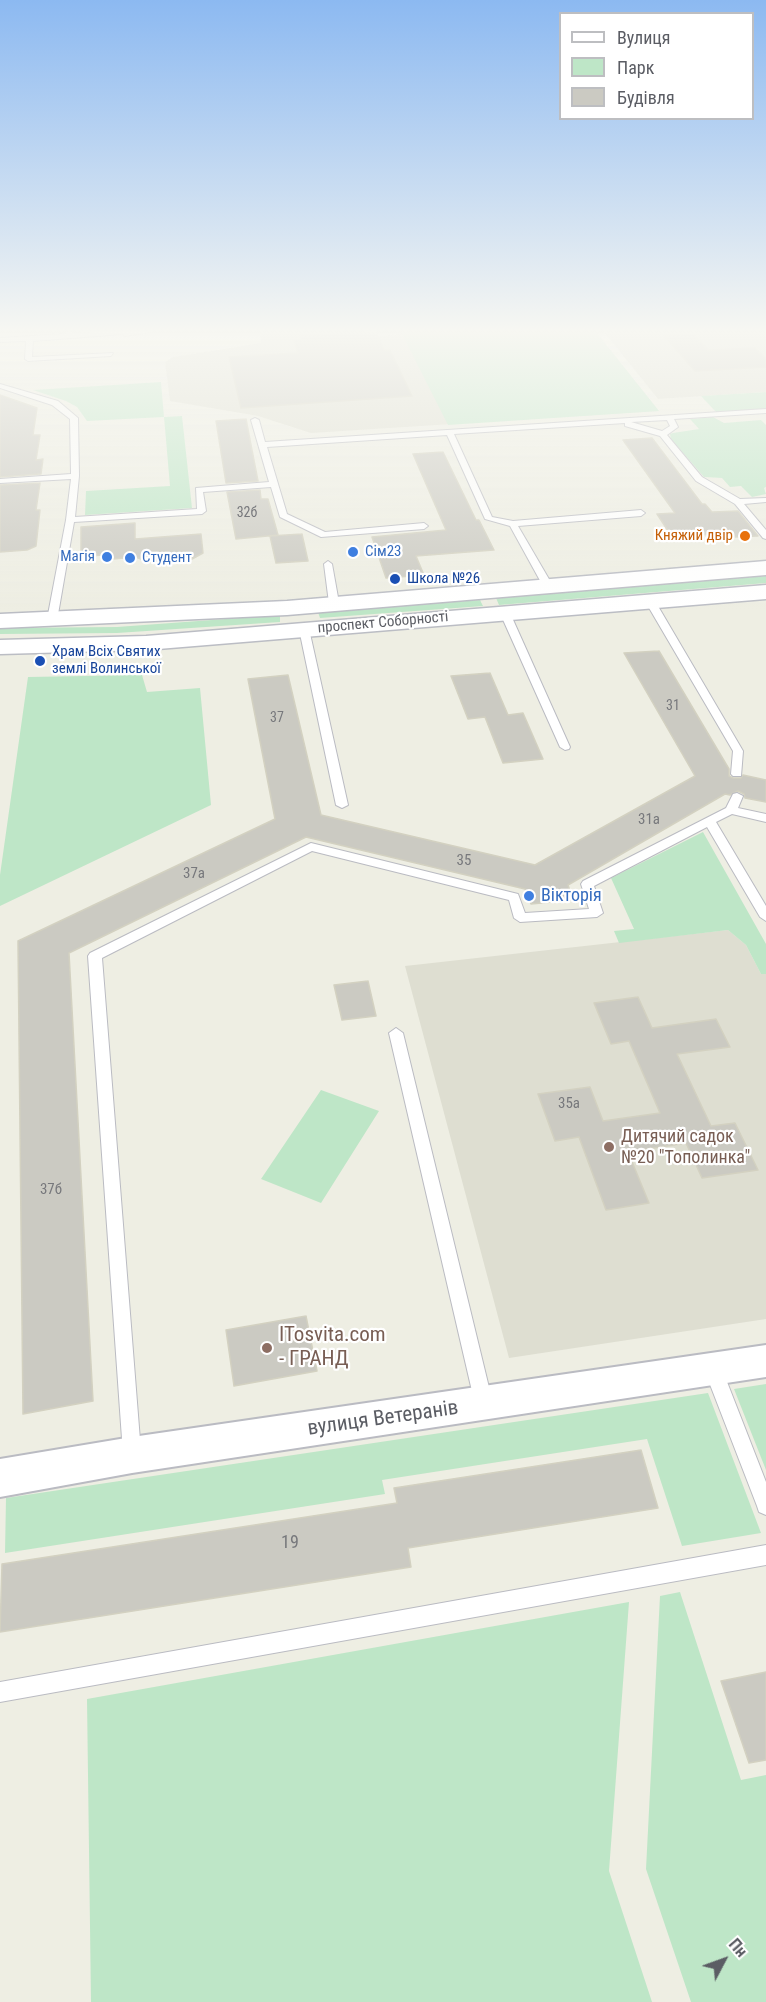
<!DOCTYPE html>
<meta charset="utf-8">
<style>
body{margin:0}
#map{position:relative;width:766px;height:2002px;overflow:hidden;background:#eeeee3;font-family:"Roboto Condensed",sans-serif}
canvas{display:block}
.legend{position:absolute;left:559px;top:12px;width:195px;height:108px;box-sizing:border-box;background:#fff;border:2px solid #bdbec1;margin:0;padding:8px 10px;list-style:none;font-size:18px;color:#5b5d64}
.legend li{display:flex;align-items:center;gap:12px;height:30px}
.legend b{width:30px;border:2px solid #bdbec1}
.north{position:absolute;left:694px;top:1930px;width:60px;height:60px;-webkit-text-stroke:4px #fff;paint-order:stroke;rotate:49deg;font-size:16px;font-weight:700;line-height:24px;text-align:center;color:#5b5d64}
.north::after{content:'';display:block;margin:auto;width:21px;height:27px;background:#5b5d64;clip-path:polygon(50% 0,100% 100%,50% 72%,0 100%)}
</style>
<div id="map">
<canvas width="766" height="2002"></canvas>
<ul class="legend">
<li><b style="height:8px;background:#fff"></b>Вулиця</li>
<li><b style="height:16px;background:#bee6c7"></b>Парк</li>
<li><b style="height:16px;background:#cbcac2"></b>Будівля</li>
</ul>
<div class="north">Пн</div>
</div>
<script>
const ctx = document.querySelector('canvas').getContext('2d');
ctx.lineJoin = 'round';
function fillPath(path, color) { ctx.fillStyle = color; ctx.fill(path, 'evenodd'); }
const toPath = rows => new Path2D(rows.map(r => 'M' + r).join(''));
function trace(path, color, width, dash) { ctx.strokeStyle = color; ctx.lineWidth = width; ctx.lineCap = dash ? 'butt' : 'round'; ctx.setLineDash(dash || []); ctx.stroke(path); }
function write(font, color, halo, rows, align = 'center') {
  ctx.font = font + ' "Roboto Condensed",sans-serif'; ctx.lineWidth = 4.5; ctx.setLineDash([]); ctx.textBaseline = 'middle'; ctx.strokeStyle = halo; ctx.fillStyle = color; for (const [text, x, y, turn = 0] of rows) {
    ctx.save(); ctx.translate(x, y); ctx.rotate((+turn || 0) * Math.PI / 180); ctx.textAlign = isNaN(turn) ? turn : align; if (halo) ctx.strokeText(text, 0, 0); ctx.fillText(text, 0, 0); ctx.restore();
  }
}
fillPath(toPath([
 [260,332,376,332,378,336,402,334,401,332,596,332,659,411,311,433,258,416,170,401,165,362,173,357,261,343],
 [604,332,766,332,766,392,658,399],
 [728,930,746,945,761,974,766,974,766,1319,509,1358,405,966]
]), '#deded1');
fillPath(toPath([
 [401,332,596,332,659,411,448,425],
 [161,382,164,417,182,416,192,508,85,515,86,491,170,486,164,417,87,421,77,407,66,401,33,390],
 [766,392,766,410,716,412,701,396],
 [713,417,724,423,761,420,766,425,766,487,764,488,766,494,752,497,741,486,730,487,722,478,704,477,671,439,670,434,673,433,699,429,690,419],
 [766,576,766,583,499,605,496,598],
 [480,600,483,606,320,618,318,612],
 [280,615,280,622,117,633,0,634,0,628,117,627],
 [142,675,147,692,200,688,211,805,0,906,0,875,28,677],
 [703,832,766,944,766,974,761,974,746,945,728,930,619,943,614,931,634,929,611,878],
 [321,1090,379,1111,321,1203,261,1179],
 [766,1384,766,1470,734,1389],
 [708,1393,761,1533,682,1546,647,1439,382,1480,385,1494,5,1553,6,1498],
 [680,1592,741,1780,766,1775,766,2002,691,2002,646,1869,660,1596],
 [629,1602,609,1871,652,2002,91,2002,87,1699]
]), '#bee6c7');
const building = toPath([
 [376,332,384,350,390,350,412,396,241,408,229,357,298,353,294,340,302,340,300,336,376,332],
 [693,334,708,350,755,348,766,359,766,367,695,371,664,336,693,334],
 [0,395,37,408,33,435,40,435,36,460,43,459,41,474,0,477,0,395],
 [246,419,258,481,226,483,216,421,246,419],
 [652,438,702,504,705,504,712,512,738,511,758,536,735,537,731,533,672,537,657,514,675,513,623,440,652,438],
 [443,452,476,520,479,520,494,550,416,556,424,575,386,578,372,537,446,530,413,454,443,452],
 [40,483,36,510,40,510,36,546,27,550,0,552,0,485,40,483],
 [260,490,261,499,268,499,278,535,236,539,227,492,260,490],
 [135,523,135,539,201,534,203,553,192,559,148,562,136,557,113,559,102,555,81,557,81,527,135,523],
 [302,534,308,561,276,563,270,536,302,534],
 [659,651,729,769,729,776,733,778,741,778,743,775,766,780,766,802,745,798,744,794,738,791,730,795,725,794,568,885,573,900,531,904,525,889,306,837,69,953,93,1401,23,1414,18,941,275,819,248,679,288,675,321,815,535,865,695,776,624,653,659,651],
 [490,673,508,715,523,713,543,759,503,763,485,717,468,719,451,676,490,673],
 [368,981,376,1016,342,1020,334,985,368,981],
 [638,997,652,1028,716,1019,730,1047,677,1054,711,1126,735,1123,758,1170,702,1178,686,1143,628,1152,649,1203,606,1210,579,1137,555,1141,538,1094,590,1087,603,1121,660,1113,629,1041,611,1044,594,1003,638,997],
 [306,1316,317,1371,234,1386,226,1330,306,1316],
 [641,1450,658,1508,408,1548,411,1567,0,1632,2,1564,397,1503,394,1488,641,1450],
 [766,1672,766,1760,749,1763,721,1681,766,1672]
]);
fillPath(building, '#cbcac2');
trace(building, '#d3d1c1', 1.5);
const lane = toPath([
 [94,332,151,332,125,336,122,334,33,341,32,357,113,353,111,356,28,361,25,359,26,341,0,342,0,338,94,332],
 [0,384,58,401,78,418,79,476,75,517,197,509,196,488,269,482,251,420,255,418,259,420,265,442,766,409,766,413,674,419,678,427,667,435,702,477,740,499,766,498,766,502,744,504,766,530,766,539,763,538,735,504,696,481,660,436,625,426,625,423,454,434,492,517,513,521,641,510,645,513,641,516,518,526,553,586,548,589,543,586,510,526,485,519,447,435,267,447,287,514,325,532,424,523,428,526,424,529,321,537,280,517,271,487,203,492,206,511,202,514,74,522,57,620,52,623,47,620,66,520,71,479,0,483,0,479,71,474,70,419,52,405,0,388,0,384],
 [667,420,670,426,662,431,631,422,667,420],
 [328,561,332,564,339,603,334,606,329,603,324,564,328,561],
 [650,598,655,601,743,751,741,776,733,776,731,774,733,751,645,601,650,598],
 [505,610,510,613,570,747,569,749,565,750,560,747,500,613,505,610],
 [304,626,309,629,348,805,342,808,336,805,299,629,304,626],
 [737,793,743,796,738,808,766,814,766,822,732,814,716,822,766,906,766,921,760,917,707,827,594,886,603,913,597,917,520,922,514,918,509,900,312,851,102,958,141,1453,138,1459,132,1462,126,1459,123,1453,88,956,90,953,311,843,518,894,525,913,589,909,581,884,583,881,726,808,733,794,737,793],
 [396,1028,403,1033,493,1404,490,1410,484,1412,478,1410,475,1404,389,1033,396,1028],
 [713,1361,719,1363,722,1369,766,1482,766,1515,759,1512,757,1506,704,1369,707,1363,713,1361],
 [766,1545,766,1565,0,1702,0,1682,766,1545]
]);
const street = toPath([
 [766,1345,766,1377,132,1473,0,1497,0,1459,132,1437,766,1345]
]);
const secondary = toPath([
 [766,561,766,575,287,615,0,628,0,614,287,601,766,561],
 [766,585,766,599,146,650,0,654,0,640,146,636,766,585]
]);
trace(lane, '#babbc2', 2);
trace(street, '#babbc2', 4);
trace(secondary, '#bbbdc4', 3);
fillPath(lane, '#fff');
fillPath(street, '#fff');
fillPath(secondary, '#fff');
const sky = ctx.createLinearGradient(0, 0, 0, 613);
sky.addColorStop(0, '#8cb9f1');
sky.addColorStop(0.54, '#f7f7f2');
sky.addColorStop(1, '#f7f7f200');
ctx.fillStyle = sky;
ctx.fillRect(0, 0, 766, 613);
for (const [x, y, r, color] of [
 [745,536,6,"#e8710a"],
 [353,552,6,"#3f7fe0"],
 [107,557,6,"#3f7fe0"],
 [130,558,6,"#3f7fe0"],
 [395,579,6,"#1a4fb4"],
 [40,661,6,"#1a4fb4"],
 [529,896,6,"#3f7fe0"],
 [609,1147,6,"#8d6e63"],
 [267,1348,6,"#8d6e63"]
]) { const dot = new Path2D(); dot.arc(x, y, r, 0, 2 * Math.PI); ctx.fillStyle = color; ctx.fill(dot); trace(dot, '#fff', 2); }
write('14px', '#77787c', null, [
 ["32б",247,513],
 ["31",673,706],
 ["37",277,718]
]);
write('15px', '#c56008', '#fff', [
 ["Княжий двір",733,536]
], 'right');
write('15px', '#366cbe', '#fff', [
 ["Сім23",365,552],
 ["Магія",95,557,"right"],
 ["Студент",142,558]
], 'left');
write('15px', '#164399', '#fff', [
 ["Школа №26",407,579],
 ["Храм Всіх Святих",52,652],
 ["землі Волинської",52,669]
], 'left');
write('15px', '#5b5d64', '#fff', [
 ["проспект Соборності",383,623,-5]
]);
write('15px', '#77787c', null, [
 ["31а",649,820],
 ["35",464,861],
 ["37а",194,874],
 ["35а",569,1104],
 ["37б",51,1190]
]);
write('18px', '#366cbe', '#fff', [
 ["Вікторія",541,896]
], 'left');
write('18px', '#785e54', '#fff', [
 ["Дитячий садок",621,1137],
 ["№20 \"Тополинка\"",621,1158]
], 'left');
write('18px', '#77787c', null, [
 ["19",290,1543]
]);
write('21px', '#785e54', '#fff', [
 ["ITosvita.com",279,1336],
 ["- ГРАНД",279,1360]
], 'left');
write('21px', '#5b5d64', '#fff', [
 ["вулиця Ветеранів",383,1419,-8]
]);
</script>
